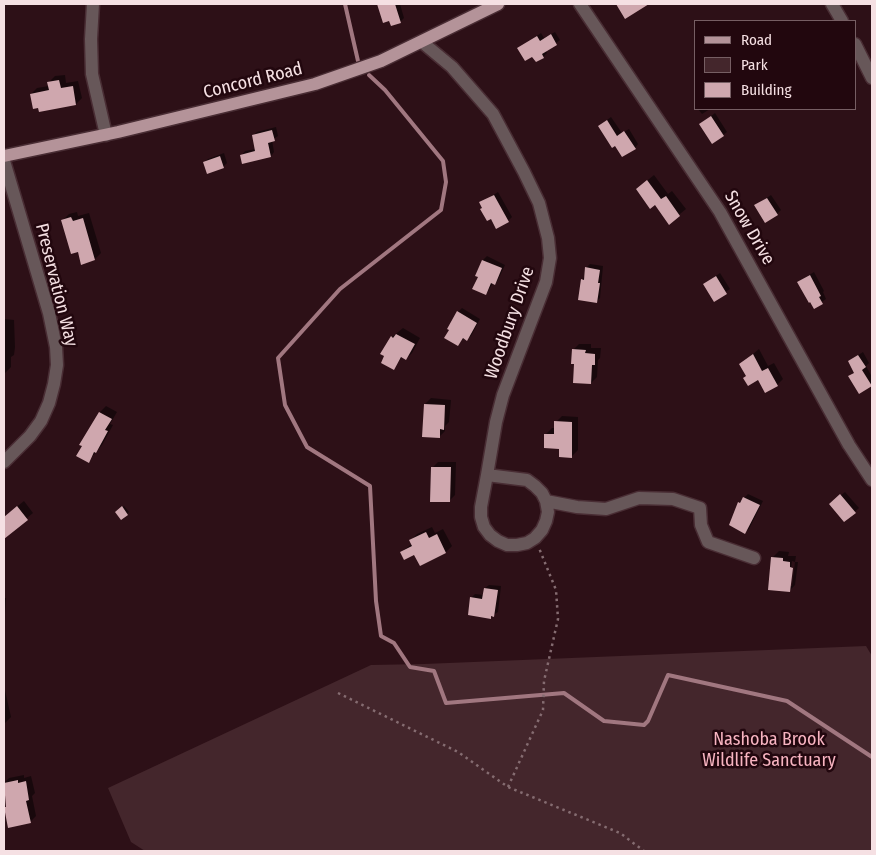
<!DOCTYPE html>
<style>
body{margin:0}
#map{position:relative;width:876px;height:855px;overflow:hidden;background:#2d1017;font-family:"Fira Sans Condensed",sans-serif}
canvas{display:block}
.frame{position:absolute;inset:0;border:5px solid #f5e0e3;pointer-events:none}
.legend{position:absolute;left:694px;top:20px;width:162px;height:90px;box-sizing:border-box;background:#22070e;border:1px solid #765e63;margin:0;padding:6px 9px;list-style:none;font-size:15px;color:#f5e0e3}
.legend li{display:flex;align-items:center;gap:10px;height:25px}
.legend b{width:25px;border:1px solid #765e63}
</style>
<div id="map">
<canvas width="876" height="855"></canvas>
<div class="frame"></div>
<ul class="legend">
<li><b style="height:6px;background:#b49399"></b>Road</li>
<li><b style="height:14px;background:#44262c"></b>Park</li>
<li><b style="height:14px;background:#cfa7ae"></b>Building</li>
</ul>
</div>
<script>
const ctx = document.querySelector('canvas').getContext('2d');
ctx.lineJoin = 'round';
function fillPath(path, color) { ctx.fillStyle = color; ctx.fill(path, 'evenodd'); }
const toPath = rows => new Path2D(rows.map(r => 'M' + r).join(''));
function trace(path, color, width, dash) { ctx.strokeStyle = color; ctx.lineWidth = width; ctx.lineCap = dash ? 'butt' : 'round'; ctx.setLineDash(dash || []); ctx.stroke(path); }
function write(font, color, halo, rows, align = 'center') {
  ctx.font = font + ' "Fira Sans Condensed",sans-serif'; ctx.lineWidth = 5; ctx.setLineDash([]); ctx.textBaseline = 'middle'; ctx.strokeStyle = halo; ctx.fillStyle = color; for (const [text, x, y, turn = 0] of rows) {
    ctx.save(); ctx.translate(x, y); ctx.rotate((+turn || 0) * Math.PI / 180); ctx.textAlign = isNaN(turn) ? turn : align; if (halo) ctx.strokeText(text, 0, 0); ctx.fillText(text, 0, 0); ctx.restore();
  }
}
fillPath(toPath([
 [866,646,872,656,872,851,145,851,131,842,108,788,371,665,424,664]
]), '#44262c');
fillPath(toPath([
 [378,4,400,4,404,18,400,22,390,20,384,22],
 [555,32,560,40,546,51,547,53,543,57,533,55,519,48,541,33,544,38],
 [65,75,66,83,78,81,82,98,76,104,31,94,37,88,49,86,49,82,55,76],
 [698,109,710,109,702,114],
 [715,113,727,132,723,135,701,124],
 [611,117,622,133,629,129,638,144,635,148,599,126],
 [276,127,278,136,272,140,274,152,271,156,242,155,245,151,256,149,253,136,257,132],
 [224,153,227,163,223,167,204,162,208,159],
 [654,175,668,194,672,191,686,209,669,223,655,204,637,189],
 [498,192,512,217,508,221,481,203],
 [771,195,781,210,777,214,756,205],
 [77,212,78,216,89,213,101,253,95,259,78,250,63,220,69,214],
 [487,256,505,265,498,280,495,283,493,283,486,294,479,276,477,275,483,260],
 [590,264,603,266,600,298,596,302,582,280,585,276,586,268],
 [814,272,824,291,823,292,826,299,815,307,798,282],
 [720,273,730,289,714,300,704,284],
 [462,308,480,319,471,336,467,339,464,338,458,345,458,312],
 [4,319,14,320,15,347,14,355,11,357,11,367,5,373],
 [403,328,420,338,412,353,406,359,402,357,394,368,392,337],
 [579,344,591,344,591,348,601,348,600,358,598,360,597,377,591,383,575,363,573,350],
 [759,349,768,366,774,363,783,379,777,385,747,376,741,364],
 [863,352,869,363,866,366,872,377,871,385,850,377,855,372,849,361],
 [431,398,451,400,449,422,445,426,445,431,439,437,425,404],
 [106,406,117,412,110,424,113,425,102,445,88,461,100,412],
 [562,416,578,417,578,450,572,456,546,434,552,428,555,428,556,422],
 [438,462,456,462,455,495,449,501,432,468],
 [845,492,859,508,844,521,834,501],
 [748,494,763,501,749,529,745,532,739,503],
 [24,501,33,513,4,537,4,517],
 [124,506,129,512,121,519,116,512],
 [432,527,435,533,443,529,452,546,446,552,415,554,401,552,412,544,411,540,417,534],
 [779,551,789,552,788,556,796,556,795,562,798,562,795,585,789,591,773,557],
 [792,561,795,562,792,586,789,586],
 [489,585,501,586,498,612,490,617,471,598,475,594,484,595,485,588],
 [4,598,6,598,4,630],
 [4,686,11,717,4,724],
 [24,775,24,778,31,776,35,793,32,796,36,816,30,822,9,827,4,783,9,778]
]), '#0007');
trace(toPath([
 [345,4,358,61],
 [369,75,385,90,443,161,446,182,441,210,340,289,278,358,285,405,307,447,370,486,376,601,381,636,394,643,410,667,434,671,446,703,564,693,604,721,644,725,648,721,668,675,787,701,872,757]
]), '#a17780', 4);
fillPath(toPath([
 [377,4,395,4,401,23,391,26,389,21,383,23],
 [616,4,649,4,625,19],
 [551,34,557,45,542,54,544,58,536,62,532,57,525,61,517,48,537,36,540,41],
 [59,80,61,88,73,86,76,105,39,112,38,108,33,109,30,94,49,90,47,82],
 [711,116,724,136,712,144,699,124],
 [607,120,617,136,624,131,636,149,622,157,615,146,612,148,598,126],
 [272,130,275,141,268,143,271,157,242,164,240,155,255,151,252,135],
 [220,156,224,168,207,174,203,162],
 [647,180,661,199,666,196,680,216,669,225,655,205,650,209,636,189],
 [494,195,509,222,496,229,491,219,487,221,480,209,482,208,479,202],
 [767,198,778,215,765,223,754,205],
 [71,217,73,221,83,218,95,260,81,265,78,252,71,254,61,220],
 [482,260,502,268,495,285,491,283,486,295,472,289,478,277,475,276],
 [585,267,600,270,598,283,600,283,597,303,578,300,581,279,584,280],
 [810,275,821,296,819,297,823,304,814,309,810,302,809,303,797,282],
 [716,276,727,294,714,302,703,284],
 [457,311,477,323,467,341,463,338,458,346,444,338,449,330,447,329],
 [396,334,415,344,406,360,401,357,394,370,381,363,384,356,380,354,391,336,393,338],
 [572,349,586,350,585,353,595,354,595,365,592,365,591,384,573,383,574,364,571,364],
 [753,354,762,371,768,368,778,386,765,393,758,380,748,386,743,378,746,376,739,364],
 [858,355,866,367,862,370,872,386,859,394,848,376,854,373,848,361],
 [424,404,445,405,444,430,440,429,440,438,422,437],
 [99,412,112,419,105,430,108,431,96,453,94,452,89,463,76,456,82,446,79,445],
 [554,421,572,422,572,458,559,457,559,449,544,448,544,434,554,434],
 [431,467,451,467,450,502,430,502],
 [840,494,856,513,844,522,829,504],
 [743,497,760,505,745,534,729,525,738,502,740,503],
 [17,506,28,520,4,539,4,517],
 [122,506,128,515,121,520,115,512],
 [426,532,429,538,437,534,446,553,420,566,414,555,404,560,400,552,412,546,409,540],
 [771,557,783,558,783,561,790,562,790,567,793,568,790,592,768,590],
 [484,588,498,590,494,617,491,616,491,619,468,615,470,597,482,599],
 [18,780,18,783,26,781,29,800,26,801,31,823,8,828,4,807,6,807,4,783]
]), '#cfa7ae');
const minor = toPath([
 [93,4,91,39,92,74,106,135],
 [580,4,720,212,849,445,872,480],
 [832,4,842,21],
 [422,42,452,67,493,114,524,172,539,203,548,238,550,258,546,282,503,395,496,422,487,475,481,507,481,517,484,527,490,535,498,541,507,545,517,545,527,543,535,538,542,530,546,521,548,512,546,501,542,493,535,486,527,480,487,475],
 [855,44,872,78],
 [4,161,49,313,56,347,57,365,54,384,49,403,41,421,30,436,4,462],
 [546,501,577,507,606,509,639,498,673,499,700,508,701,525,708,542,754,558]
]);
const major = toPath([
 [4,156,118,132,315,84,381,61,498,4]
]);
trace(minor, '#492d34', 15);
trace(major, '#492d34', 15);
trace(toPath([
 [338,693,458,752,508,787,620,833,644,851],
 [508,787,543,710,544,681,558,619,556,590,539,548]
]), '#856c71', 2.5, [2.5, 4]);
trace(minor, '#675759', 12);
trace(major, '#b49399', 12);
write('18px', '#f5e0e3', '#22070e', [
 ["Concord Road",253,81,-14],
 ["Snow Drive",749,228,60],
 ["Preservation Way",56,285,76],
 ["Woodbury Drive",510,323,-71]
]);
write('18px', '#f8b4c1', '#22070e', [
 ["Nashoba Brook",769,740],
 ["Wildlife Sanctuary",769,761]
]);
</script>
